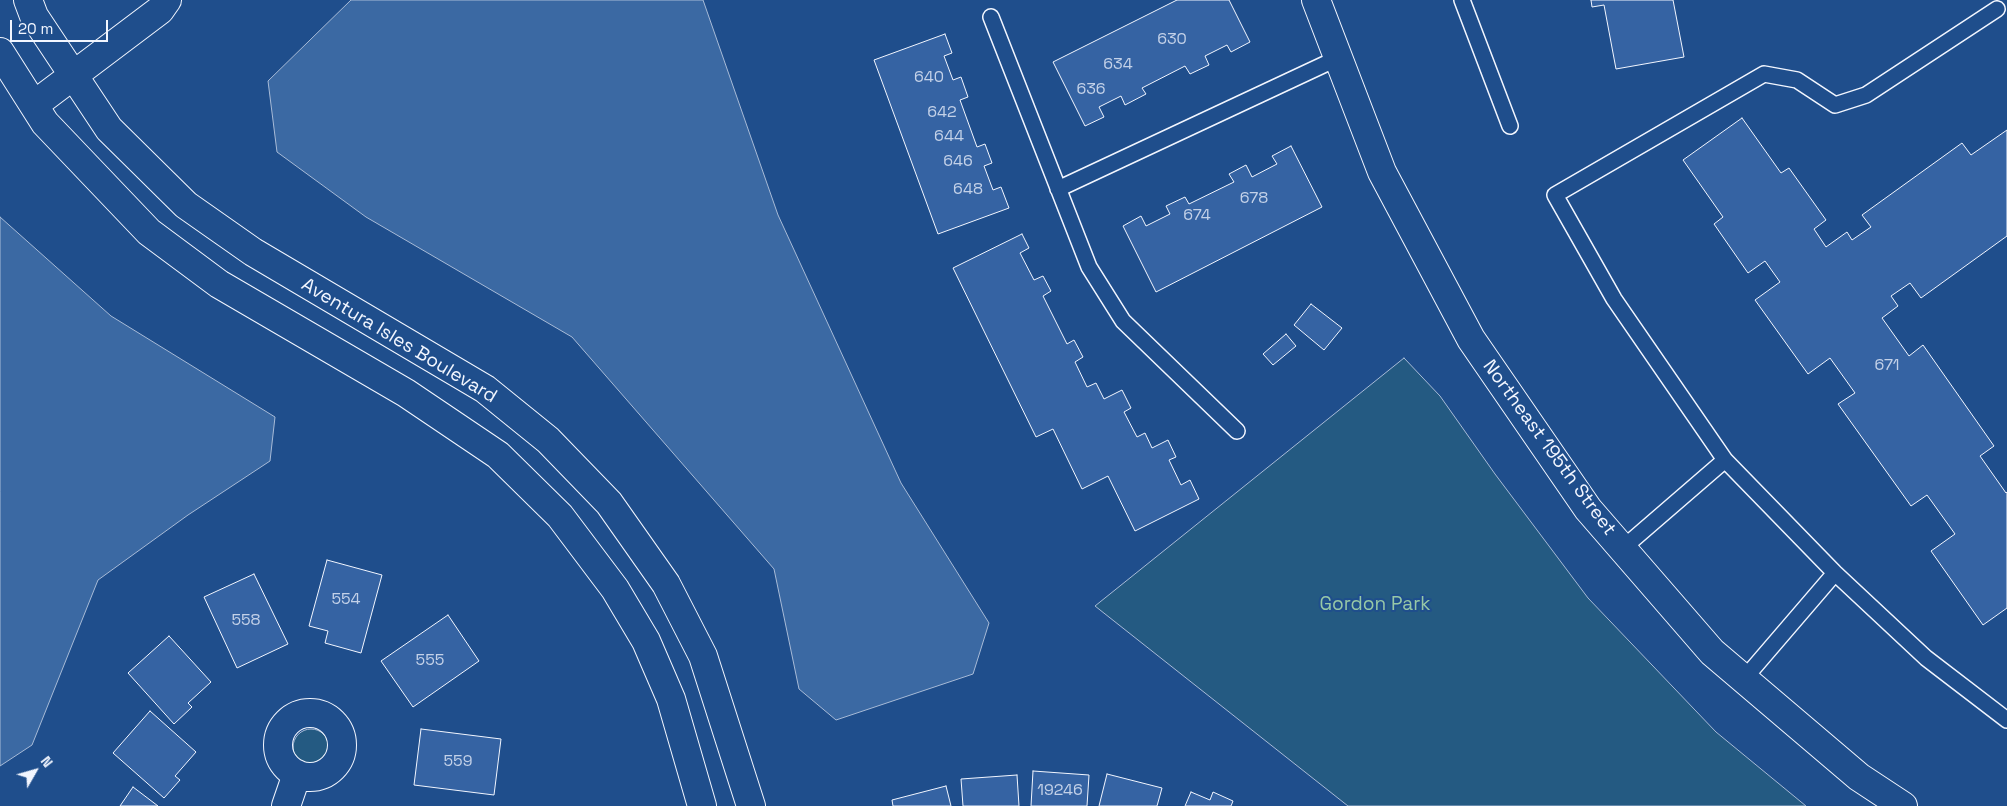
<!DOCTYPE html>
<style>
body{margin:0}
#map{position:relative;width:2007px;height:806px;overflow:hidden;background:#1f4e8c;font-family:"Space Grotesk",sans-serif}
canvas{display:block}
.north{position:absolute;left:10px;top:746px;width:50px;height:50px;-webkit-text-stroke:4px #1f4e8c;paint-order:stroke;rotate:52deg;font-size:14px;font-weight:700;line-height:20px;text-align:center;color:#f2f6ff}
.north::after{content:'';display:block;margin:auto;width:18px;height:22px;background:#f2f6ff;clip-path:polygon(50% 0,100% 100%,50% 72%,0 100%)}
.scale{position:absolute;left:10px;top:20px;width:98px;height:22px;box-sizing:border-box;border:2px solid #f2f6ff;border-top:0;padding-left:6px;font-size:15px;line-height:18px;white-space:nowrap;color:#f2f6ff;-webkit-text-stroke:4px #1f4e8c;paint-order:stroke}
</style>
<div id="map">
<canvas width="2007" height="806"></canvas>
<div class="north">N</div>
<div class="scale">20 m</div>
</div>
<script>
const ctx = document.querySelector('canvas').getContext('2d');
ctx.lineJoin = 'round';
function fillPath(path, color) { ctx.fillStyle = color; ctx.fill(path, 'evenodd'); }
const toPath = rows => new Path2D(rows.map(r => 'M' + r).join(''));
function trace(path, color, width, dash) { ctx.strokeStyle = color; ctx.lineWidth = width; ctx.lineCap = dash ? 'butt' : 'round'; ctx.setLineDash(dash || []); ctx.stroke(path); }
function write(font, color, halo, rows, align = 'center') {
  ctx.font = font + ' "Space Grotesk",sans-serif'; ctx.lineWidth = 4; ctx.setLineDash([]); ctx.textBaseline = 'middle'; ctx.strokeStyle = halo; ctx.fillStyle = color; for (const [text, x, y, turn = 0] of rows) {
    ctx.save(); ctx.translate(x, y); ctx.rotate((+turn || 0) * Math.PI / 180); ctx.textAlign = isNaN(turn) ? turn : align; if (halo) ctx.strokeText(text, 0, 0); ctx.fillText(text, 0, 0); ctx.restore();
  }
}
const green = toPath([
 [1404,358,1440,396,1495,474,1588,598,1716,732,1806,806,1348,806,1095,606,1404,358],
 '293 747a18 18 0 1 1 36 0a18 18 0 1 1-36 0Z'
]);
fillPath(green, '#245a82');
trace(green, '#a8bbd7', 1);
const water = toPath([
 [351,0,703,0,778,215,901,483,989,623,973,674,836,720,799,689,774,569,572,337,366,217,277,152,268,81,351,0],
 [0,217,111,316,275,417,270,461,188,515,98,580,32,745,0,766,0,217]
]);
fillPath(water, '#3b69a3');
trace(water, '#a8bbd7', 1);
const building = toPath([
 [1177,0,1229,0,1250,42,1231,52,1227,45,1205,56,1209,65,1190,74,1185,66,1142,88,1146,94,1125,105,1121,96,1099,107,1104,117,1085,126,1053,62,1177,0],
 [1591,0,1673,0,1684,57,1616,69,1604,5,1592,7,1591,0],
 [945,34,952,53,944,56,953,80,961,77,968,97,960,100,977,147,985,144,992,163,984,166,993,190,1001,187,1009,208,938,234,874,60,945,34],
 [1742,118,1781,173,1789,168,1826,220,1814,229,1826,247,1847,232,1852,240,1871,227,1862,215,1962,143,1971,155,2007,130,2007,236,1921,298,1910,283,1891,296,1898,306,1882,318,1909,356,1923,345,1994,446,1980,456,2006,493,2007,492,2007,608,1983,625,1931,551,1955,534,1927,495,1911,506,1838,404,1855,393,1830,358,1808,374,1755,300,1780,282,1765,261,1748,273,1714,224,1723,217,1683,160,1742,118],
 [1291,146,1322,207,1156,292,1123,226,1141,216,1146,226,1170,214,1166,206,1185,197,1189,204,1234,182,1229,174,1246,165,1252,177,1277,164,1272,156,1291,146],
 [1022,234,1029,248,1020,253,1034,280,1043,276,1051,291,1043,296,1067,344,1074,340,1083,357,1075,362,1087,387,1096,383,1104,399,1122,390,1131,408,1124,412,1137,437,1145,433,1152,448,1168,440,1176,457,1169,460,1181,485,1190,480,1199,499,1135,531,1108,476,1082,489,1053,429,1036,437,953,268,1022,234],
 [1311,304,1342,328,1324,350,1294,325,1311,304],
 [1286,334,1296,346,1273,365,1263,354,1286,334],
 [327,560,382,575,361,653,325,643,328,631,309,626,327,560],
 [254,574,288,644,237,668,204,597,254,574],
 [448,615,479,661,413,707,381,661,448,615],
 [169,636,211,682,188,703,192,707,174,724,128,673,169,636],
 [150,711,196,752,175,776,180,780,164,798,113,753,150,711],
 [421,729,501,739,494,795,414,785,421,729],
 [1033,771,1089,775,1087,806,1031,806,1033,771],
 [1107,774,1162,788,1157,806,1099,806,1107,774],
 [1017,775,1019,806,963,806,961,779,1017,775],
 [946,786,951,806,893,806,892,800,946,786],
 [133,787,158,806,120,806,133,787],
 [1191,792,1210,800,1213,792,1233,801,1231,806,1185,806,1191,792]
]);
fillPath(building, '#3563a3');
trace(building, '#f2f6ff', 1);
const service = toPath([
 [1462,0,1510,126],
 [1997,9,1866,95,1835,105,1797,80,1764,74,1555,195,1614,299,1725,460,1835,573,1926,658,2007,720],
 [991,17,1089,267,1123,321,1237,431],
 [1058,189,1338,58],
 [1622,549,1725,460],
 [1744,679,1835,573]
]);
const minor = toPath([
 [28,0,34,16,109,129,186,205,253,252,485,389,548,440,609,503,666,584,703,656,751,806],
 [0,52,45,123,149,232,219,284,406,393,498,455,560,516,615,589,646,641,671,699,702,806],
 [34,105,160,10,167,0],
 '278 745a32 32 0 1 1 64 0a32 32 0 1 1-64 0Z',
 [286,806,297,774]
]);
const tertiary = toPath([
 [1316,0,1382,172,1471,339,1588,509,1712,652,1859,777,1903,806]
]);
trace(service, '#f2f6ff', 18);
trace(minor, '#f2f6ff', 30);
trace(tertiary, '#f2f6ff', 30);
trace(service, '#1f4e8c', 15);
trace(minor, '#1f4e8c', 28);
trace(tertiary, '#1f4e8c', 28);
write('16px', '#c3d1e8', null, [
 ["630",1172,40],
 ["634",1118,65],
 ["640",929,78],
 ["636",1091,90],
 ["642",942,113],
 ["644",949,137],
 ["646",958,162],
 ["648",968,190],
 ["678",1254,199],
 ["674",1197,216],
 ["671",1887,366],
 ["554",346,600],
 ["558",246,621],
 ["555",430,661],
 ["559",458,762],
 ["19246",1060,791]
]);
write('19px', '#f2f6ff', '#1f4e8c', [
 ["Aventura Isles Boulevard",399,341,31],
 ["Northeast 195th Street",1549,448,54]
]);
write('19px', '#97c8a6', '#1f4e8c', [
 ["Gordon Park",1375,605]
]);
</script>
